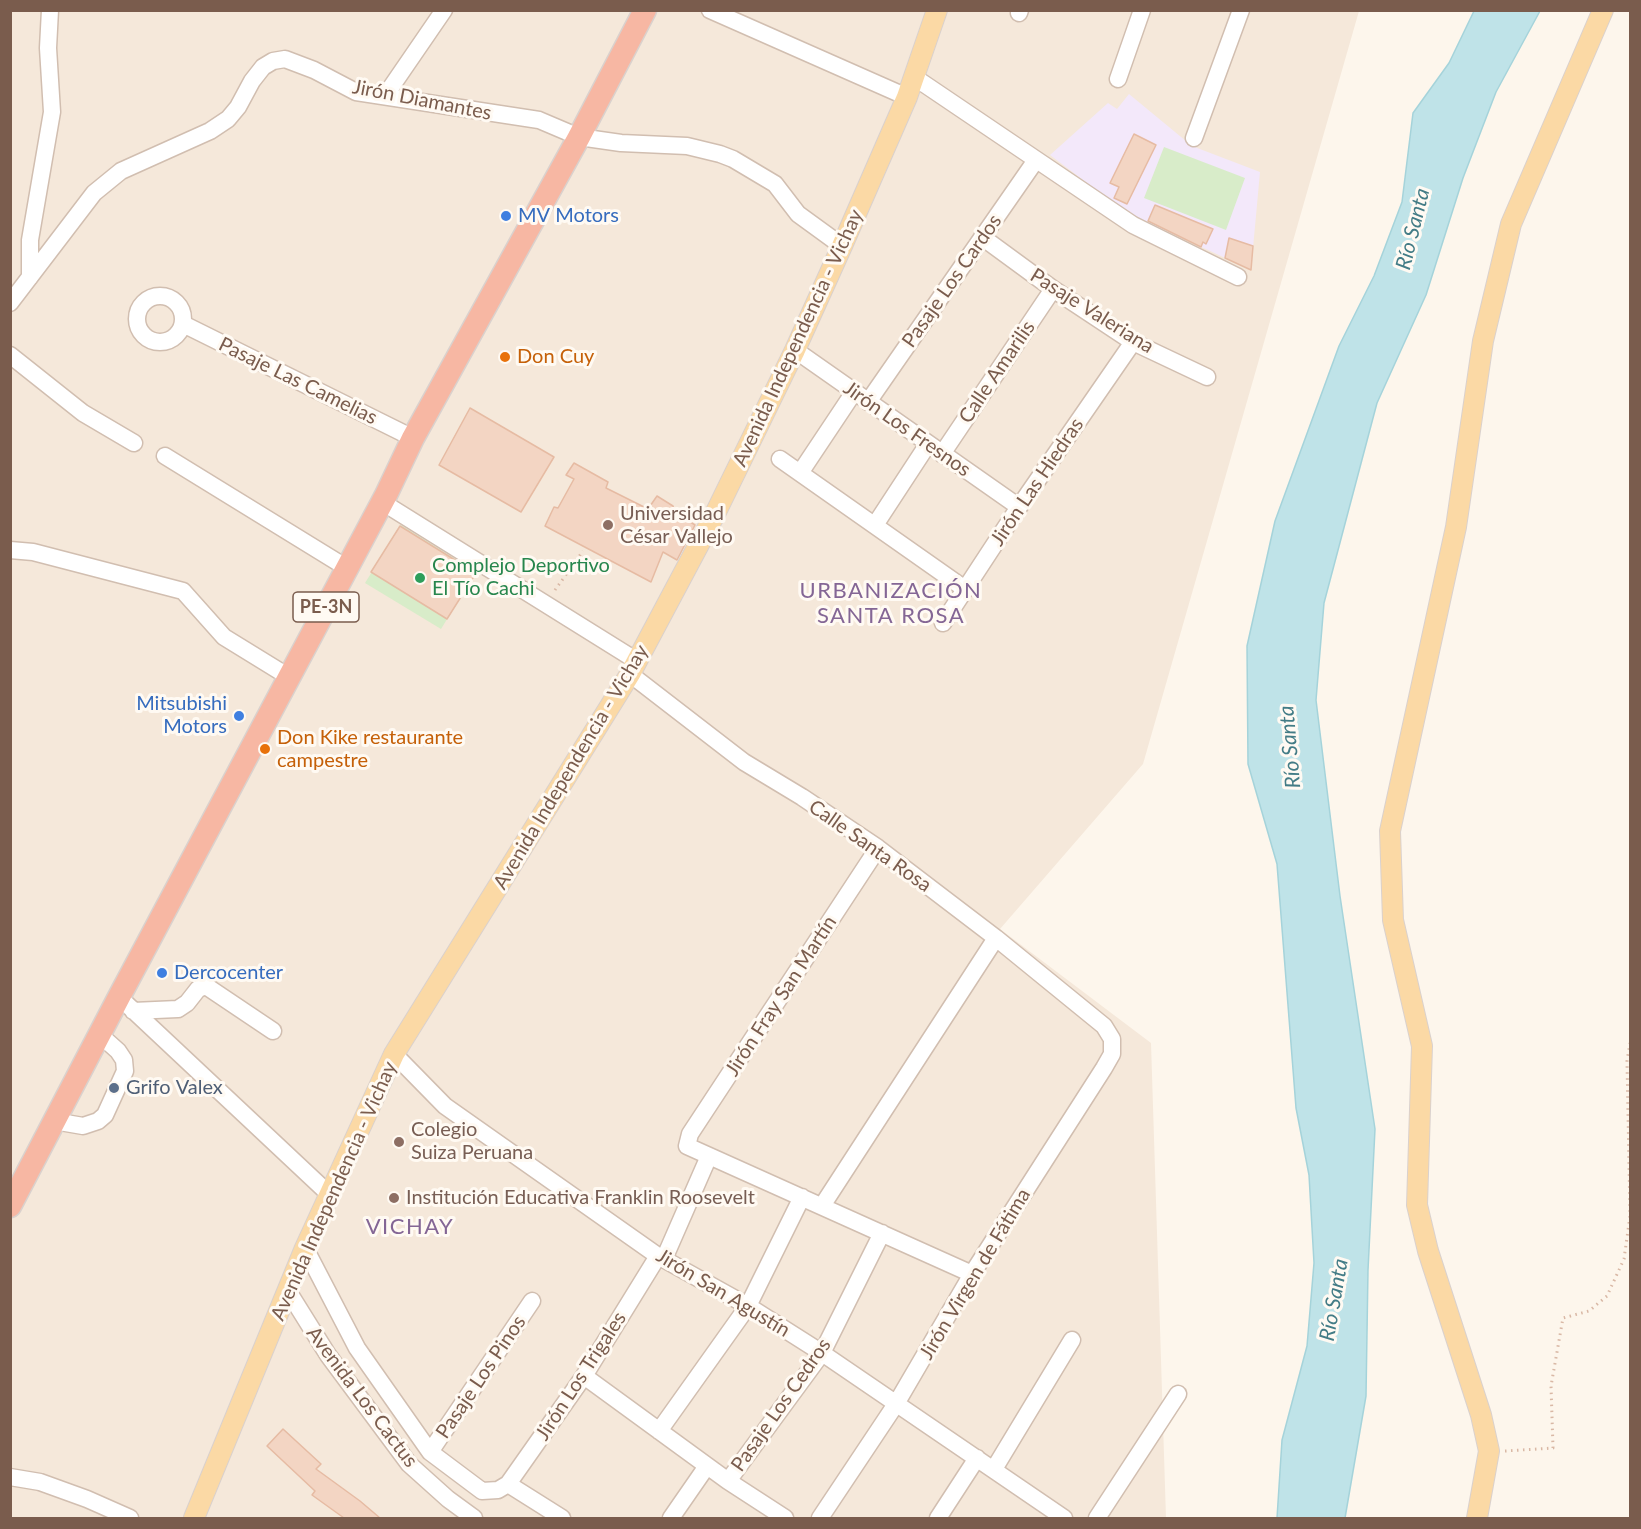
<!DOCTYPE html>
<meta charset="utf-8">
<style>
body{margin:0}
#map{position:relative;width:1641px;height:1529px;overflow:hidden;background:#fdf6ec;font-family:Lato,sans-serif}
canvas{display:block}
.frame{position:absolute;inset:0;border:12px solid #7a5c4d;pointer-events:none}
</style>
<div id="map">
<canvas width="1641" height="1529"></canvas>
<div class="frame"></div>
</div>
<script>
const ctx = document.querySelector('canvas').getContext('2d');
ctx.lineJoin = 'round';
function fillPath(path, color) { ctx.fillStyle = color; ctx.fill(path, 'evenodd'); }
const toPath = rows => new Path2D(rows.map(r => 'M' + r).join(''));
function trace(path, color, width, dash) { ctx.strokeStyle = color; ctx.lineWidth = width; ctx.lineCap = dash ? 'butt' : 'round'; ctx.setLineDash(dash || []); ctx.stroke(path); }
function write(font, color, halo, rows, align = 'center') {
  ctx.font = font + ' Lato,sans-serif'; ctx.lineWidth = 6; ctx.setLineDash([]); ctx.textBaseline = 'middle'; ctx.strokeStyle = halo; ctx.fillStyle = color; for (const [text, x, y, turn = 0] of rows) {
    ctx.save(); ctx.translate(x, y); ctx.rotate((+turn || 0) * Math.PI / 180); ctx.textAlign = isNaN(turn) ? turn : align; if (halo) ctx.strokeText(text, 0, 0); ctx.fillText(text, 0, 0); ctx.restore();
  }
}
fillPath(toPath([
 [10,11,1359,11,1143,764,1000,929,1151,1043,1166,1518,11,1518]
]), '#f5e8da');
fillPath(toPath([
 [1129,94,1192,146,1260,172,1251,270,1124,211,1050,155,1108,103,1117,109]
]), '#f3e8fa');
fillPath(toPath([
 [1164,147,1245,178,1226,230,1144,198],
 [401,525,476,572,441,629,365,583]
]), '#d8ecc9');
const water = toPath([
 [1474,11,1540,11,1496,92,1463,178,1426,295,1377,403,1324,603,1316,700,1340,896,1375,1129,1368,1270,1366,1396,1345,1518,1277,1518,1282,1440,1307,1346,1314,1263,1309,1175,1296,1108,1277,864,1248,764,1247,646,1275,521,1339,346,1374,276,1402,202,1413,113,1449,63,1474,11]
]);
fillPath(water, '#bfe3e8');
trace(water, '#a5d3da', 1.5);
const building = toPath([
 [1134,134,1156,145,1127,204,1114,198,1119,187,1110,183,1134,134],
 [1155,205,1213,229,1206,244,1203,242,1201,247,1148,221,1155,205],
 [1229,238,1253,246,1251,270,1225,258,1229,238],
 [470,408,554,457,521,512,439,465,470,408],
 [574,463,608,482,606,488,648,509,657,496,673,506,675,512,695,525,677,560,663,552,651,582,545,526,554,507,558,508,574,479,566,475,574,463],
 [400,526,476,573,447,619,371,572,400,526],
 [283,1429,321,1464,316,1469,360,1501,380,1518,344,1518,312,1495,315,1491,267,1446,283,1429]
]);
fillPath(building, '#f3d5c3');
trace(building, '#e6bba3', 1.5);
const minor = toPath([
 [710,10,907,97],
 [1019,13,1020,10],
 [914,77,1133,225,1238,277],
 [1118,79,1142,10],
 [385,96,444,10],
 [1194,138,1241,10],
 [982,237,1053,289,1133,342,1207,377],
 [30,277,30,240,52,112,48,48,50,10],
 '137 319a23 23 0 1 1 46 0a23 23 0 1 1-46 0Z',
 [10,303,94,193,121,171,210,131,228,119,238,107,252,81,263,67,273,61,285,59,314,70,356,92,539,120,579,137,621,143,687,146,720,154,733,159,775,184,798,214,842,246],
 [183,324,413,438],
 [795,350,1019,507],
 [10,355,83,413,134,443],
 [868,402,1036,160],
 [942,454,1053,289],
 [165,456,347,568],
 [780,459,965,589],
 [800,473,854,392],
 [382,502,637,661],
 [875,525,928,444],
 [10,550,33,552,183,591,224,637,289,677],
 [943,623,1019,507,1133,342],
 [630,674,744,762,802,797,878,848,996,938,1104,1026,1112,1039,1112,1054,1104,1068,972,1274,896,1404,820,1518],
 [878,848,690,1134,687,1146,972,1274],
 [119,997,329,1194],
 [133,1011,178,1009,187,1003,198,989,206,986,273,1031],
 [394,1054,445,1106,658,1256,748,1306,822,1353,1064,1518],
 [54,1121,83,1126,98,1121,105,1115,125,1071,124,1060,118,1051,99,1034],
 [822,1206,996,938],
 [305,1248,357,1348,430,1452,482,1491,498,1490,508,1484,584,1376,658,1256],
 [664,1259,709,1156],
 [288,1291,328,1355,409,1464,448,1499,474,1518],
 [584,1376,728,1481,785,1518],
 [659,1431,748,1306,802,1197],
 [430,1452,532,1301],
 [994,1469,1072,1340],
 [10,1477,40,1482,87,1499,130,1518],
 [728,1481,822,1353,882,1233],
 [508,1484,562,1518],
 [671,1518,707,1466],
 [938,1518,977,1458],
 [1097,1518,1178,1394]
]);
const major = toPath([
 [194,1518,305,1248,394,1054,630,674,714,516,795,350,842,246,907,97,937,10],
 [1477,1518,1489,1451,1481,1415,1428,1251,1417,1205,1422,1046,1393,920,1390,831,1456,527,1483,341,1511,224,1603,10]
]);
const highway = toPath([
 [10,1206,119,997,386,495,413,438,579,137,645,10]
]);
trace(minor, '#d1beb0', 19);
trace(major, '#dad1cd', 22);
trace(highway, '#dad1cd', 25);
trace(toPath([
 [555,590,583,551],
 [1505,1451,1553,1448,1551,1386,1563,1318,1589,1311,1607,1296,1624,1259,1630,1216,1627,1061,1630,1043]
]), '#d9b8a5', 3, [1.5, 4.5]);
trace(minor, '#fff', 16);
trace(major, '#fbd9a5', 20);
trace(highway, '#f7b7a3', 22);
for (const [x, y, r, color] of [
 [506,216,6,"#3f7fe0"],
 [505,357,6,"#e8710a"],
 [608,525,6,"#8d6e63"],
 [420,578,6,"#2e9e5b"],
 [239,716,6,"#3f7fe0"],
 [265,749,6,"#e8710a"],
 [162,973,6,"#3f7fe0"],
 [114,1088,6,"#5c6f8a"],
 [399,1142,6,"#8d6e63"],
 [394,1198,6,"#8d6e63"]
]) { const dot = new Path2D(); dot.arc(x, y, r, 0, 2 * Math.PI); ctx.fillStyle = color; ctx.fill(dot); trace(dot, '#fffaf3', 2); }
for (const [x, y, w] of [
 [326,607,66]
]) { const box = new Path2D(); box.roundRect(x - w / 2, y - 15, w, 30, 4.5); ctx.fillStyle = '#fffaf3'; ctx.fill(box); trace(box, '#7a5c4d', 1.5); }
write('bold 18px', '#7a5c4d', null, [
 ["PE-3N",326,607]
]);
write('20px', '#7a5c4d', '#fffaf3', [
 ["Jirón Diamantes",422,100,11],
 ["Pasaje Los Cardos",952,281,-55],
 ["Pasaje Valeriana",1092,311,32],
 ["Avenida Independencia - Vichay",798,338,-65],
 ["Calle Amarilis",997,372,-56],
 ["Pasaje Las Camelias",298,381,26],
 ["Jirón Los Fresnos",907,429,35],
 ["Jirón Las Hiedras",1037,482,-56],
 ["Avenida Independencia - Vichay",571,767,-59],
 ["Calle Santa Rosa",870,846,35],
 ["Jirón Fray San Martín",781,996,-57],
 ["Avenida Independencia - Vichay",334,1191,-66],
 ["Jirón Virgen de Fátima",975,1274,-59],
 ["Jirón San Agustín",723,1293,31],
 ["Jirón Los Trigales",581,1376,-57],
 ["Pasaje Los Pinos",481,1377,-56],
 ["Avenida Los Cactus",362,1397,53],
 ["Pasaje Los Cedros",781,1405,-55]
]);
write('20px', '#366cbe', '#fffaf3', [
 ["MV Motors",518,216],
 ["Mitsubishi",227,704,"right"],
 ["Motors",227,727,"right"],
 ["Dercocenter",174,973]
], 'left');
write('20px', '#c56008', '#fffaf3', [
 ["Don Cuy",517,357],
 ["Don Kike restaurante",277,738],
 ["campestre",277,761]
], 'left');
write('20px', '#785e54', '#fffaf3', [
 ["Universidad",620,514],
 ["César Vallejo",620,537],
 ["Colegio",411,1130],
 ["Suiza Peruana",411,1153],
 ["Institución Educativa Franklin Roosevelt",406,1198]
], 'left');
write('20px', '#27864d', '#fffaf3', [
 ["Complejo Deportivo",432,566],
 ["El Tío Cachi",432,589]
], 'left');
write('20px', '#4e5e75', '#fffaf3', [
 ["Grifo Valex",126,1088]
], 'left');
write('italic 21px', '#437c86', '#fffaf3', [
 ["Río Santa",1413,229,-76],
 ["Río Santa",1290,747,-95],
 ["Río Santa",1334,1300,-80]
]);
ctx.letterSpacing = '1.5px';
write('22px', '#846695', '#fffaf3', [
 ["URBANIZACIÓN",891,591],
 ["SANTA ROSA",891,616],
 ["VICHAY",410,1227]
]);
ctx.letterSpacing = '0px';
</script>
